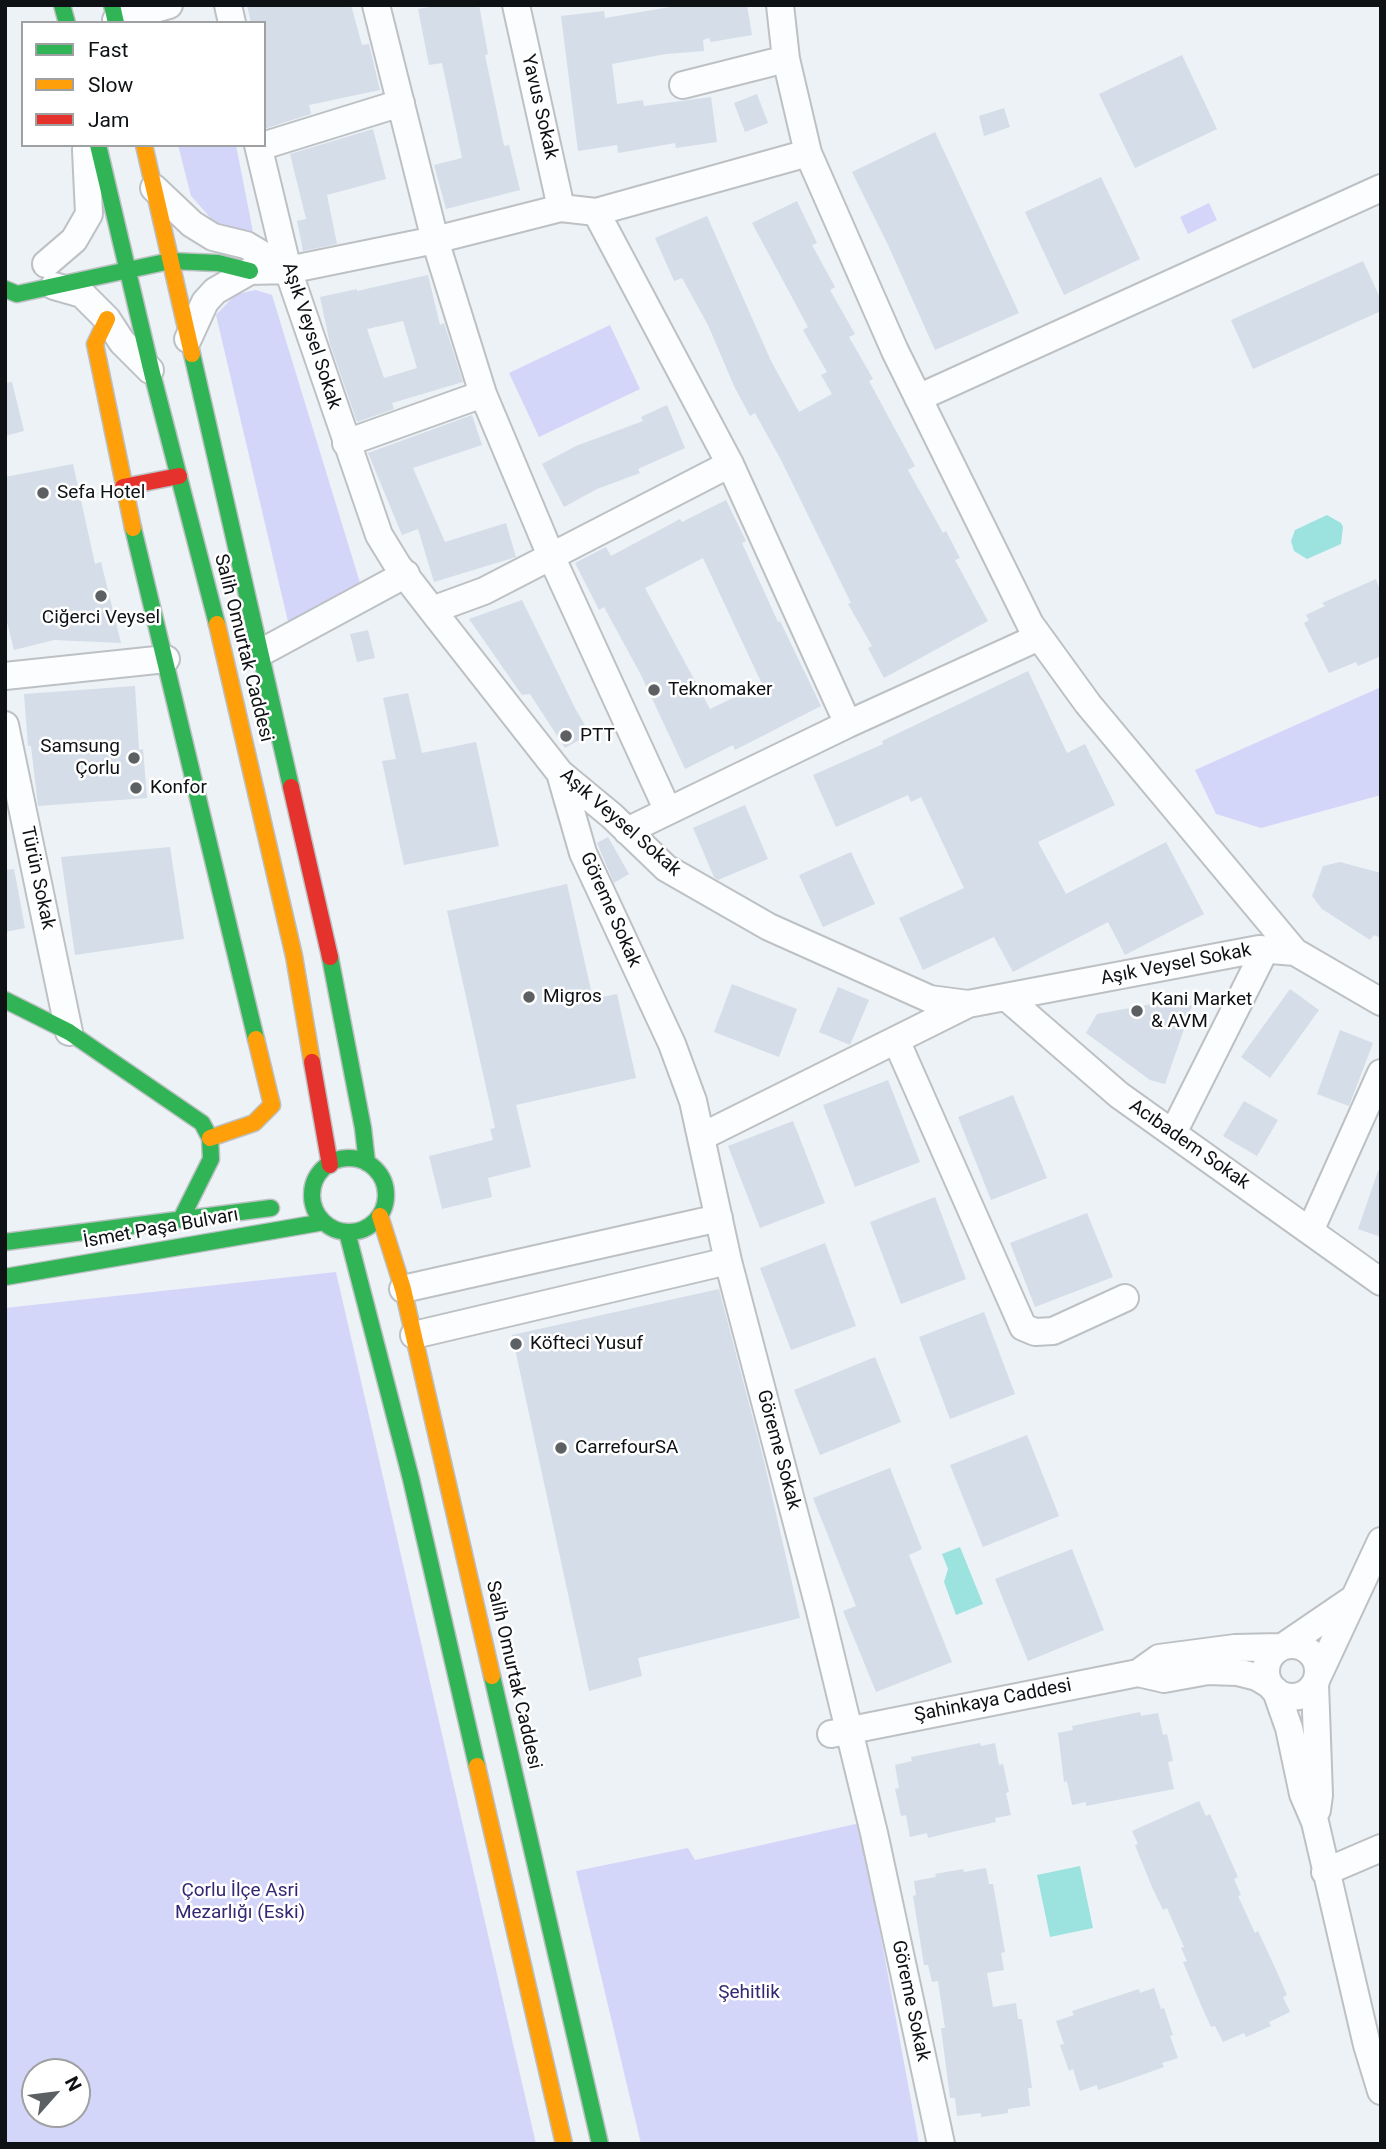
<!DOCTYPE html>
<meta charset="utf-8">
<style>
body{margin:0}
#map{position:relative;width:1386px;height:2149px;overflow:hidden;background:#ecf2f6;font-family:Roboto,sans-serif}
canvas{display:block}
.frame{position:absolute;inset:0;border:7px solid #0e1214;pointer-events:none}
.legend{position:absolute;left:21px;top:21px;width:245px;height:126px;box-sizing:border-box;background:#fff;border:2px solid #9fa0a1;margin:0;padding:9px 12px;list-style:none;font-size:21px;color:#0e1214}
.legend li{display:flex;align-items:center;gap:14px;height:35px}
.legend b{width:35px;border:2px solid #9fa0a1}
.north{position:absolute;left:21px;top:2058px;width:70px;height:70px;box-sizing:border-box;background:#fff;border:2px solid #9fa0a1;border-radius:50%;rotate:62deg;font-size:19px;font-weight:700;line-height:28px;text-align:center;color:#0e1214}
.north::after{content:'';display:block;margin:auto;width:24px;height:32px;background:#5c6063;clip-path:polygon(50% 0,100% 100%,50% 72%,0 100%)}
</style>
<div id="map">
<canvas width="1386" height="2149"></canvas>
<div class="frame"></div>
<ul class="legend">
<li><b style="height:9px;background:#30b455"></b>Fast</li>
<li><b style="height:9px;background:#ff9f0a"></b>Slow</li>
<li><b style="height:9px;background:#e5322d"></b>Jam</li>
</ul>
<div class="north">N</div>
</div>
<script>
const ctx = document.querySelector('canvas').getContext('2d');
ctx.lineJoin = 'round';
function fillPath(path, color) { ctx.fillStyle = color; ctx.fill(path, 'evenodd'); }
const toPath = rows => new Path2D(rows.map(r => 'M' + r).join(''));
function trace(path, color, width, dash) { ctx.strokeStyle = color; ctx.lineWidth = width; ctx.lineCap = dash ? 'butt' : 'round'; ctx.setLineDash(dash || []); ctx.stroke(path); }
function write(font, color, halo, rows, align = 'center') {
  ctx.font = font + ' Roboto,sans-serif'; ctx.lineWidth = 5; ctx.setLineDash([]); ctx.textBaseline = 'middle'; ctx.strokeStyle = halo; ctx.fillStyle = color; for (const [text, x, y, turn = 0] of rows) {
    ctx.save(); ctx.translate(x, y); ctx.rotate((+turn || 0) * Math.PI / 180); ctx.textAlign = isNaN(turn) ? turn : align; if (halo) ctx.strokeText(text, 0, 0); ctx.fillText(text, 0, 0); ctx.restore();
  }
}
fillPath(toPath([
 [178,145,236,145,254,237,216,224,191,196],
 [1209,203,1217,220,1188,234,1180,217],
 [256,290,272,295,361,586,289,626,216,315,236,294],
 [610,325,640,389,539,437,509,373],
 [1381,687,1381,795,1261,828,1216,814,1195,770],
 [336,1272,536,2144,5,2144,5,1308],
 [77,2072,77,2114,35,2114,35,2072],
 [860,1823,919,2144,641,2144,576,1871,688,1848,695,1860]
]), '#d4d6f9');
fillPath(toPath([
 [1327,515,1341,523,1343,527,1341,544,1307,559,1294,551,1291,541,1295,530],
 [960,1547,983,1604,956,1615,944,1582,948,1569,942,1554],
 [1080,1866,1093,1928,1050,1937,1037,1875]
]), '#9ce3e0');
fillPath(toPath([
 [247,5,351,5,362,45,369,44,380,90,309,105,311,114,264,129,264,23,251,23],
 [441,5,479,5,488,54,485,55,504,146,509,145,520,190,446,209,434,165,462,158,442,63,429,65,418,9],
 [682,5,747,5,752,35,711,42,709,38,703,40,704,51,666,54,612,64,617,104,643,100,644,106,711,97,717,142,676,148,675,143,618,153,617,145,578,151,561,16,604,11,605,18],
 [1182,55,1217,129,1135,168,1099,94],
 [757,94,768,123,745,132,734,103],
 [1004,108,1010,127,984,136,979,116],
 [373,129,386,179,327,195,337,244,303,251,297,221,306,219,290,154],
 [935,132,1019,313,935,350,889,247,852,172],
 [1101,177,1140,259,1064,295,1025,212],
 [797,201,817,243,812,245,835,287,830,290,855,334,849,337,873,379,869,381,915,466,908,470,943,533,946,531,960,558,955,560,988,621,884,678,868,648,872,646,848,604,851,603,781,460,755,413,750,416,734,386,708,325,682,278,674,281,655,238,707,216,771,361,799,412,832,394,821,375,827,372,803,330,808,327,752,223],
 [1363,261,1381,300,1381,311,1253,369,1231,320],
 [428,275,440,325,444,323,463,382,392,403,394,409,357,422,330,344,320,297,357,289,357,291],
 [403,321,417,368,384,378,367,329],
 [12,382,24,431,5,436,5,383],
 [667,405,685,448,638,469,640,473,597,489,564,507,542,464,576,446,643,421,641,417],
 [472,415,482,445,413,468,445,542,506,523,516,557,434,582,418,529,402,535,368,453],
 [73,464,95,564,101,562,121,643,54,640,14,650,5,614,5,477],
 [726,500,746,541,742,543,778,622,780,621,821,706,735,750,733,745,685,769,641,675,604,607,599,610,575,563,606,547,611,556,680,519,682,522],
 [703,558,762,684,710,709,645,588],
 [1376,579,1381,593,1381,656,1358,666,1356,662,1329,673,1304,623,1309,620,1306,615,1325,606,1322,603],
 [522,600,575,708,590,734,565,748,530,694,522,695,469,619],
 [368,630,375,658,357,662,350,634],
 [1028,671,1067,753,1085,744,1115,805,1038,842,1066,894,1166,842,1204,914,1125,955,1108,922,1013,972,994,937,923,970,899,918,964,888,921,797,911,802,908,795,836,827,813,775,883,744,882,741],
 [135,686,139,750,143,749,147,798,38,806,31,746,28,746,24,694],
 [408,693,422,753,476,742,499,846,404,865,382,761,396,759,383,698],
 [745,805,768,859,718,880,714,877,693,828],
 [608,837,629,874,614,883,597,843],
 [170,847,184,939,75,955,61,857],
 [851,852,875,904,823,927,799,875],
 [1340,862,1381,873,1381,938,1374,935,1370,940,1322,909,1312,896,1323,866],
 [14,869,25,928,5,932,5,870],
 [567,884,593,999,617,994,636,1078,516,1105,531,1167,488,1178,492,1197,442,1209,429,1156,493,1140,490,1129,495,1128,447,911],
 [732,984,797,1009,779,1057,714,1032],
 [838,987,869,1000,850,1045,819,1032],
 [1290,989,1319,1010,1270,1078,1241,1057],
 [1174,1000,1192,1006,1165,1084,1150,1080,1086,1033,1097,1014],
 [1340,1030,1373,1043,1349,1106,1317,1094],
 [888,1080,920,1162,855,1187,823,1105],
 [1013,1095,1047,1178,991,1200,958,1117],
 [1244,1101,1278,1120,1257,1156,1223,1136],
 [793,1121,825,1203,760,1228,728,1146],
 [1378,1171,1381,1172,1381,1237,1358,1229],
 [935,1197,966,1279,901,1304,870,1222],
 [1087,1213,1113,1277,1035,1307,1010,1243],
 [825,1243,856,1326,791,1350,760,1268],
 [719,1289,764,1461,800,1618,638,1658,642,1676,589,1691,512,1335],
 [984,1312,1015,1394,950,1419,919,1337],
 [875,1357,901,1422,820,1455,794,1390],
 [1027,1435,1059,1516,983,1547,950,1465],
 [890,1468,922,1549,909,1555,952,1662,876,1692,843,1611,856,1606,813,1498],
 [1072,1549,1104,1630,1028,1661,995,1579],
 [1140,1712,1141,1716,1158,1713,1163,1735,1167,1734,1173,1761,1168,1762,1174,1789,1086,1806,1086,1802,1072,1805,1067,1781,1064,1782,1058,1733,1073,1730,1072,1726],
 [980,1743,981,1746,995,1743,999,1765,1003,1764,1009,1792,1006,1793,1011,1815,995,1818,996,1822,952,1832,928,1838,927,1833,910,1837,906,1815,901,1816,895,1789,899,1788,895,1765,912,1761,911,1757],
 [1199,1801,1206,1816,1210,1814,1238,1877,1234,1879,1241,1895,1238,1896,1255,1933,1258,1931,1277,1972,1287,1995,1283,1997,1290,2012,1269,2022,1271,2026,1246,2037,1244,2033,1223,2042,1215,2026,1211,2027,1201,2005,1183,1962,1187,1961,1181,1948,1184,1947,1167,1908,1163,1910,1152,1887,1135,1845,1138,1844,1132,1831],
 [986,1868,989,1884,993,1884,1005,1952,1001,1953,1004,1970,987,1973,993,2007,1016,2003,1018,2019,1022,2019,1032,2088,1028,2088,1030,2106,1008,2109,1008,2113,981,2117,981,2113,957,2116,955,2098,950,2098,941,2028,945,2028,938,1981,932,1982,928,1965,924,1965,913,1896,916,1895,914,1881,936,1877,935,1874,963,1869,964,1872],
 [1154,1988,1161,2009,1164,2008,1173,2035,1170,2036,1178,2058,1162,2063,1164,2067,1122,2082,1098,2090,1097,2085,1080,2091,1073,2069,1069,2071,1060,2045,1064,2044,1056,2021,1074,2015,1072,2011,1139,1989,1140,1993]
]), '#d4dde8');
const street = toPath([
 [228,5,232,23],
 [376,5,435,240,483,394,551,556,668,811],
 [516,5,561,208],
 [780,5,786,59,808,153,895,351,1030,624,1088,704,1295,952],
 [116,20,169,5],
 [683,85,786,59],
 [258,145,288,270,379,535,398,566,432,610,560,773,612,816,666,868,769,927,930,999,968,1004,1259,949,1295,952,1381,1002],
 [259,147,401,103],
 [154,188,192,224,213,237,246,245,288,270],
 [596,212,730,464,848,724],
 [46,264,74,240,89,214,86,150],
 [54,286,82,294,107,319,122,342,150,370],
 [188,339,205,302,215,291,250,271,288,270,435,240,561,208,596,212,808,153],
 [918,398,1381,188],
 [346,443,483,394],
 [432,610,484,591,730,464],
 [260,653,406,574],
 [5,676,166,659],
 [5,725,69,1032],
 [560,773,583,853,672,1044,693,1101,728,1261,819,1607,874,1833,941,2144],
 [627,831,848,724,1039,637],
 [1006,997,1119,1095,1381,1282],
 [896,1040,1023,1327,1035,1332,1053,1331,1125,1298],
 [1173,1133,1265,950],
 [701,1137,968,1004],
 [1310,1231,1381,1073],
 [403,1289,719,1218],
 [414,1335,728,1261],
 [1287,1644,1353,1599],
 '1266 1671a26 26 0 1 1 52 0a26 26 0 1 1-52 0Z',
 [1138,1673,1164,1679,1208,1671,1237,1672,1257,1677,1270,1685],
 [1318,1676,1381,1541],
 [1315,1684,1319,1795,1317,1810],
 [1276,1691,1289,1728,1303,1794,1315,1822,1367,2045,1381,2091],
 [831,1734,1138,1673,1159,1658,1235,1648,1280,1647],
 [1325,1872,1381,1848]
]);
const fast = toPath([
 [62,5,67,23],
 [112,5,116,23],
 [98,145,152,373,217,624],
 [5,289,17,294,170,261,218,263,250,271],
 [192,354,291,787],
 [133,528,256,1039],
 [330,957,363,1128,367,1163],
 [5,1000,69,1032,202,1123,210,1138,211,1159,181,1219],
 '312 1195a37 37 0 1 1 74 0a37 37 0 1 1-74 0Z',
 [347,1232,411,1479,477,1766],
 [5,1242,271,1208],
 [5,1277,324,1222],
 [492,1676,600,2144]
]);
const slow = toPath([
 [144,145,192,354],
 [107,319,95,344,133,528],
 [217,624,294,956,312,1062],
 [210,1138,254,1123,272,1105,256,1039],
 [380,1216,403,1289,492,1676],
 [477,1766,564,2144]
]);
const jam = toPath([
 [123,487,179,476],
 [291,787,330,957],
 [312,1062,330,1165]
]);
trace(street, '#bdc1c4', 30);
trace(fast, '#bdc1c4', 19);
trace(slow, '#bdc1c4', 19);
trace(jam, '#bdc1c4', 19);
trace(street, '#fcfdfe', 26);
trace(fast, '#30b455', 16);
trace(slow, '#ff9f0a', 16);
trace(jam, '#e5322d', 16);
for (const [x, y, r, color] of [
 [43,493,7,"#5c6063"],
 [101,596,7,"#5c6063"],
 [654,690,7,"#5c6063"],
 [566,736,7,"#5c6063"],
 [134,758,7,"#5c6063"],
 [136,788,7,"#5c6063"],
 [529,997,7,"#5c6063"],
 [1137,1011,7,"#5c6063"],
 [516,1344,7,"#5c6063"],
 [561,1448,7,"#5c6063"]
]) { const dot = new Path2D(); dot.arc(x, y, r, 0, 2 * Math.PI); ctx.fillStyle = color; ctx.fill(dot); trace(dot, '#fff', 2.5); }
write('19px', '#0e1214', '#fff', [
 ["Yavus Sokak",539,107,77],
 ["Aşık Veysel Sokak",311,336,72],
 ["Salih Omurtak Caddesi",243,648,76],
 ["Aşık Veysel Sokak",620,823,41],
 ["Türün Sokak",37,878,78],
 ["Göreme Sokak",610,910,66],
 ["Aşık Veysel Sokak",1176,965,-11],
 ["Acıbadem Sokak",1189,1145,35],
 ["İsmet Paşa Bulvarı",161,1229,-10],
 ["Göreme Sokak",778,1450,75],
 ["Salih Omurtak Caddesi",513,1675,77],
 ["Şahinkaya Caddesi",993,1701,-11],
 ["Göreme Sokak",910,2001,78]
]);
write('19px', '#0e1214', '#fff', [
 ["Sefa Hotel",57,493],
 ["Ciğerci Veysel",101,618,"center"],
 ["Teknomaker",668,690],
 ["PTT",580,736],
 ["Samsung",120,747,"right"],
 ["Çorlu",120,769,"right"],
 ["Konfor",150,788],
 ["Migros",543,997],
 ["Kani Market",1151,1000],
 ["& AVM",1151,1022],
 ["Köfteci Yusuf",530,1344],
 ["CarrefourSA",575,1448]
], 'left');
write('19px', '#332873', '#fff', [
 ["Çorlu İlçe Asri",240,1891],
 ["Mezarlığı (Eski)",240,1913],
 ["Şehitlik",749,1993]
]);
</script>
